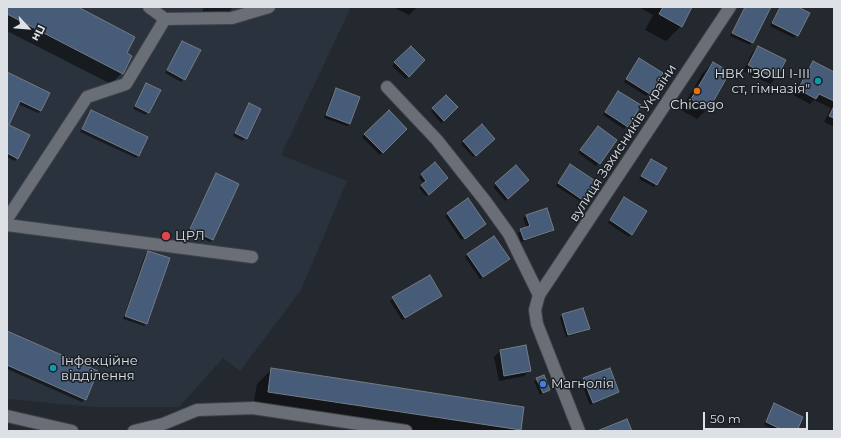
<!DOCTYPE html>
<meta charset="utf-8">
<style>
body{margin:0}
#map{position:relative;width:841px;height:438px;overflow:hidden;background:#24282f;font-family:Montserrat,sans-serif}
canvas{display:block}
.frame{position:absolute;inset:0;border:8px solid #dde0e4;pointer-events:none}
.north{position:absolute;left:8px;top:8px;width:40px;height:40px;-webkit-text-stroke:3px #1a1f25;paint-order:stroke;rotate:116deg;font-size:11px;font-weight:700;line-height:16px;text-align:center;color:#dde0e4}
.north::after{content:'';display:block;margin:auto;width:14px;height:18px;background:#dde0e4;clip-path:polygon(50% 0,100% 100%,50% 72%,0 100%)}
.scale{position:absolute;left:703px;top:412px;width:105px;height:18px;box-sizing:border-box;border:2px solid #dde0e4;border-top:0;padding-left:5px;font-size:12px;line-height:14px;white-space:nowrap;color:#dde0e4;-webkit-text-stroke:3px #1a1f25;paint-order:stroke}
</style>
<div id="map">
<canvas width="841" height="438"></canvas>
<div class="frame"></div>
<div class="north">Пн</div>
<div class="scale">50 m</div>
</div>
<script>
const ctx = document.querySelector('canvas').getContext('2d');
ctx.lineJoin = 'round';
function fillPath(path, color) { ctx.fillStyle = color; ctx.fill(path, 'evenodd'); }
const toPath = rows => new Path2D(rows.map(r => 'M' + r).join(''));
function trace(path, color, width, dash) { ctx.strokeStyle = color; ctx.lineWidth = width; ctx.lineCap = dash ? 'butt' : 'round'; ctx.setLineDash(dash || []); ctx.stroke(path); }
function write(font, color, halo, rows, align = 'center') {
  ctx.font = font + ' Montserrat,sans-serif'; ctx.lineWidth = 3; ctx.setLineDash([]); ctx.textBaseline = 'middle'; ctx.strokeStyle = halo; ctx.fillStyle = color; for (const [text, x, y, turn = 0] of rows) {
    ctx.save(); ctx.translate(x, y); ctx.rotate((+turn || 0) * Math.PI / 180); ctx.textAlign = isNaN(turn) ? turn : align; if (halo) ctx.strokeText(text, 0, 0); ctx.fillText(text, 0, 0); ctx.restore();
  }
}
fillPath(toPath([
 [7,7,351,7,281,155,347,181,301,290,240,371,223,358,179,407,95,407,7,399]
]), '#2a333d');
fillPath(toPath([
 [7,7,76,7,125,54,122,73,111,84,7,31],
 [204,7,233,7,220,22,202,12],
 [393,7,417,7,409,15],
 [639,7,691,7,681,26,666,41,645,30,653,15],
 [745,7,770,7,750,45,730,36],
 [779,7,796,7,808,13,794,38,770,26],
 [183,42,184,79,181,82,165,73],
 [411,47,424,60,406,79,392,66],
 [758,47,775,79,770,84,743,71,752,53],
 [639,60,649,93,646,96,624,82],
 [813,62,834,73,834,127,824,122,831,108,814,100,810,104,793,95,808,68],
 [713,63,708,108,697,119,681,110,702,74],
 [7,73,41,111,38,113,18,104,8,125,17,158,15,161,7,157],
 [147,84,159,91,146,115,133,109],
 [336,89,350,124,347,126,324,118,333,92],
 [618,92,627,126,624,129,603,115],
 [446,96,457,107,441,123,431,111],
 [249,104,260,109,243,141,233,136],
 [91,111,139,155,136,158,80,132],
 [389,111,406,129,380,155,362,137],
 [598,127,616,140,596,166,578,153],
 [464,141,491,141,473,157,461,144],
 [651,160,666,168,654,187,639,179],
 [435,163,445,181,426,196,419,188,424,184,419,177],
 [515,167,525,183,505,201,493,187],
 [568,168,583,200,581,202,556,186],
 [216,174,213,240,210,242,188,232],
 [468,199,482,226,461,240,445,216],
 [622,201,631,234,629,237,608,223],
 [546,209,553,230,551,232,521,242,518,233,527,228,523,218,526,216],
 [148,252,147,323,144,326,123,319,145,255],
 [468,255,506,261,480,279,465,257],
 [441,296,402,320,390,301,393,298],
 [582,309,589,328,586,331,566,337,560,318,562,315],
 [7,332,85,399,82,402,7,369],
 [500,351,530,370,524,376,499,381,494,357],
 [272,369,520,430,415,431,253,406,257,384],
 [537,379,549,389,540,395,534,381],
 [584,379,618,392,590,405,581,382],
 [774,405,796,431,777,431,764,425]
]), '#0007');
const building = toPath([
 [7,7,78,7,135,37,127,53,132,56,123,74,7,14,7,7],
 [663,7,692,7,682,27,659,14,663,7],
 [745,7,771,7,753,43,732,33,745,7],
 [780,7,798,7,810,13,798,36,772,23,780,7],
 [182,41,201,50,185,80,167,70,182,41],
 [411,46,425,60,409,77,394,62,411,46],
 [758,46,786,60,776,79,748,65,758,46],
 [639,58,663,73,650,94,626,79,639,58],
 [813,61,834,72,834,101,819,94,816,99,798,89,813,61],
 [713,62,730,72,709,109,691,99,713,62],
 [7,72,50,93,41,111,20,101,9,125,30,135,18,159,7,153,7,72],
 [146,83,161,90,149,113,135,106,146,83],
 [336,88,360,97,350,124,326,115,336,88],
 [618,91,641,105,628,127,605,112,618,91],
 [446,95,458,107,444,121,432,108,446,95],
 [249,103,261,109,247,139,235,133,249,103],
 [834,106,834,118,829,116,834,106],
 [91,110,148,137,139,156,82,129,91,110],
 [389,110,407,129,383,153,364,134,389,110],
 [482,124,495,139,476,156,463,141,482,124],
 [598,126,617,140,600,164,580,150,598,126],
 [651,159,667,168,657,185,641,176,651,159],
 [435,162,448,178,429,195,421,185,426,181,421,174,435,162],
 [570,164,597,182,584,201,558,183,570,164],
 [516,165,529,180,508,199,495,183,516,165],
 [216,173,239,184,213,240,190,229,216,173],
 [624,197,647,211,632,235,610,220,624,197],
 [468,198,486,224,465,239,447,213,468,198],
 [547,208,554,230,524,240,520,229,530,226,526,215,547,208],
 [494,236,510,259,483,277,467,254,494,236],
 [148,251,170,258,147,324,125,316,148,251],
 [430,275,442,296,405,318,392,297,430,275],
 [583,308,590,329,568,335,562,314,583,308],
 [7,331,98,371,86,400,7,365,7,331],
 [526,345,531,371,504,376,500,350,526,345],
 [271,368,524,407,521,430,268,392,271,368],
 [610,368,619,392,593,403,583,378,610,368],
 [544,375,550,390,543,393,536,378,544,375],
 [774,403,803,417,797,431,785,431,766,422,774,403],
 [627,419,632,431,597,431,627,419]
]);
fillPath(building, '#465c79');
trace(building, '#757b83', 1);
const minor = toPath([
 [149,7,165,19,232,18,269,7],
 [387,87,437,140,486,202,509,234,539,295],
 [7,219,87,97,126,84,165,19],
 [7,225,252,257],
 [7,416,72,431],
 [134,431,163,424,197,410,253,408,406,431],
 [579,431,537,324,535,310,539,295,730,7]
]);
trace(minor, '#3f4348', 14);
trace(minor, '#6a6f77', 12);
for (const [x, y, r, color] of [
 [818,81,4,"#0f9aa8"],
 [697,91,4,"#e8710a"],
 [166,236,5,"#e0444e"],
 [53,368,4,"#0f9aa8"],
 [543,384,4,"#3f7fe0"]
]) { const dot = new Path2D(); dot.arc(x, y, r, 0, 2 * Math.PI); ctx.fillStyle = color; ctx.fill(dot); trace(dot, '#1a1f25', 1.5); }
write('13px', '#dde0e4', '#1a1f25', [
 ["НВК \"ЗОШ І-ІІІ",810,74,"right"],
 ["ст, гімназія\"",810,89,"right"],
 ["Chicago",697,105,"center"],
 ["ЦРЛ",175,236],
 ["Інфекційне",61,361],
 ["відділення",61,376],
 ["Магнолія",551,384]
], 'left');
write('13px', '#dde0e4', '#1a1f25', [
 ["вулиця Захисників України",623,143,-57]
]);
</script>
